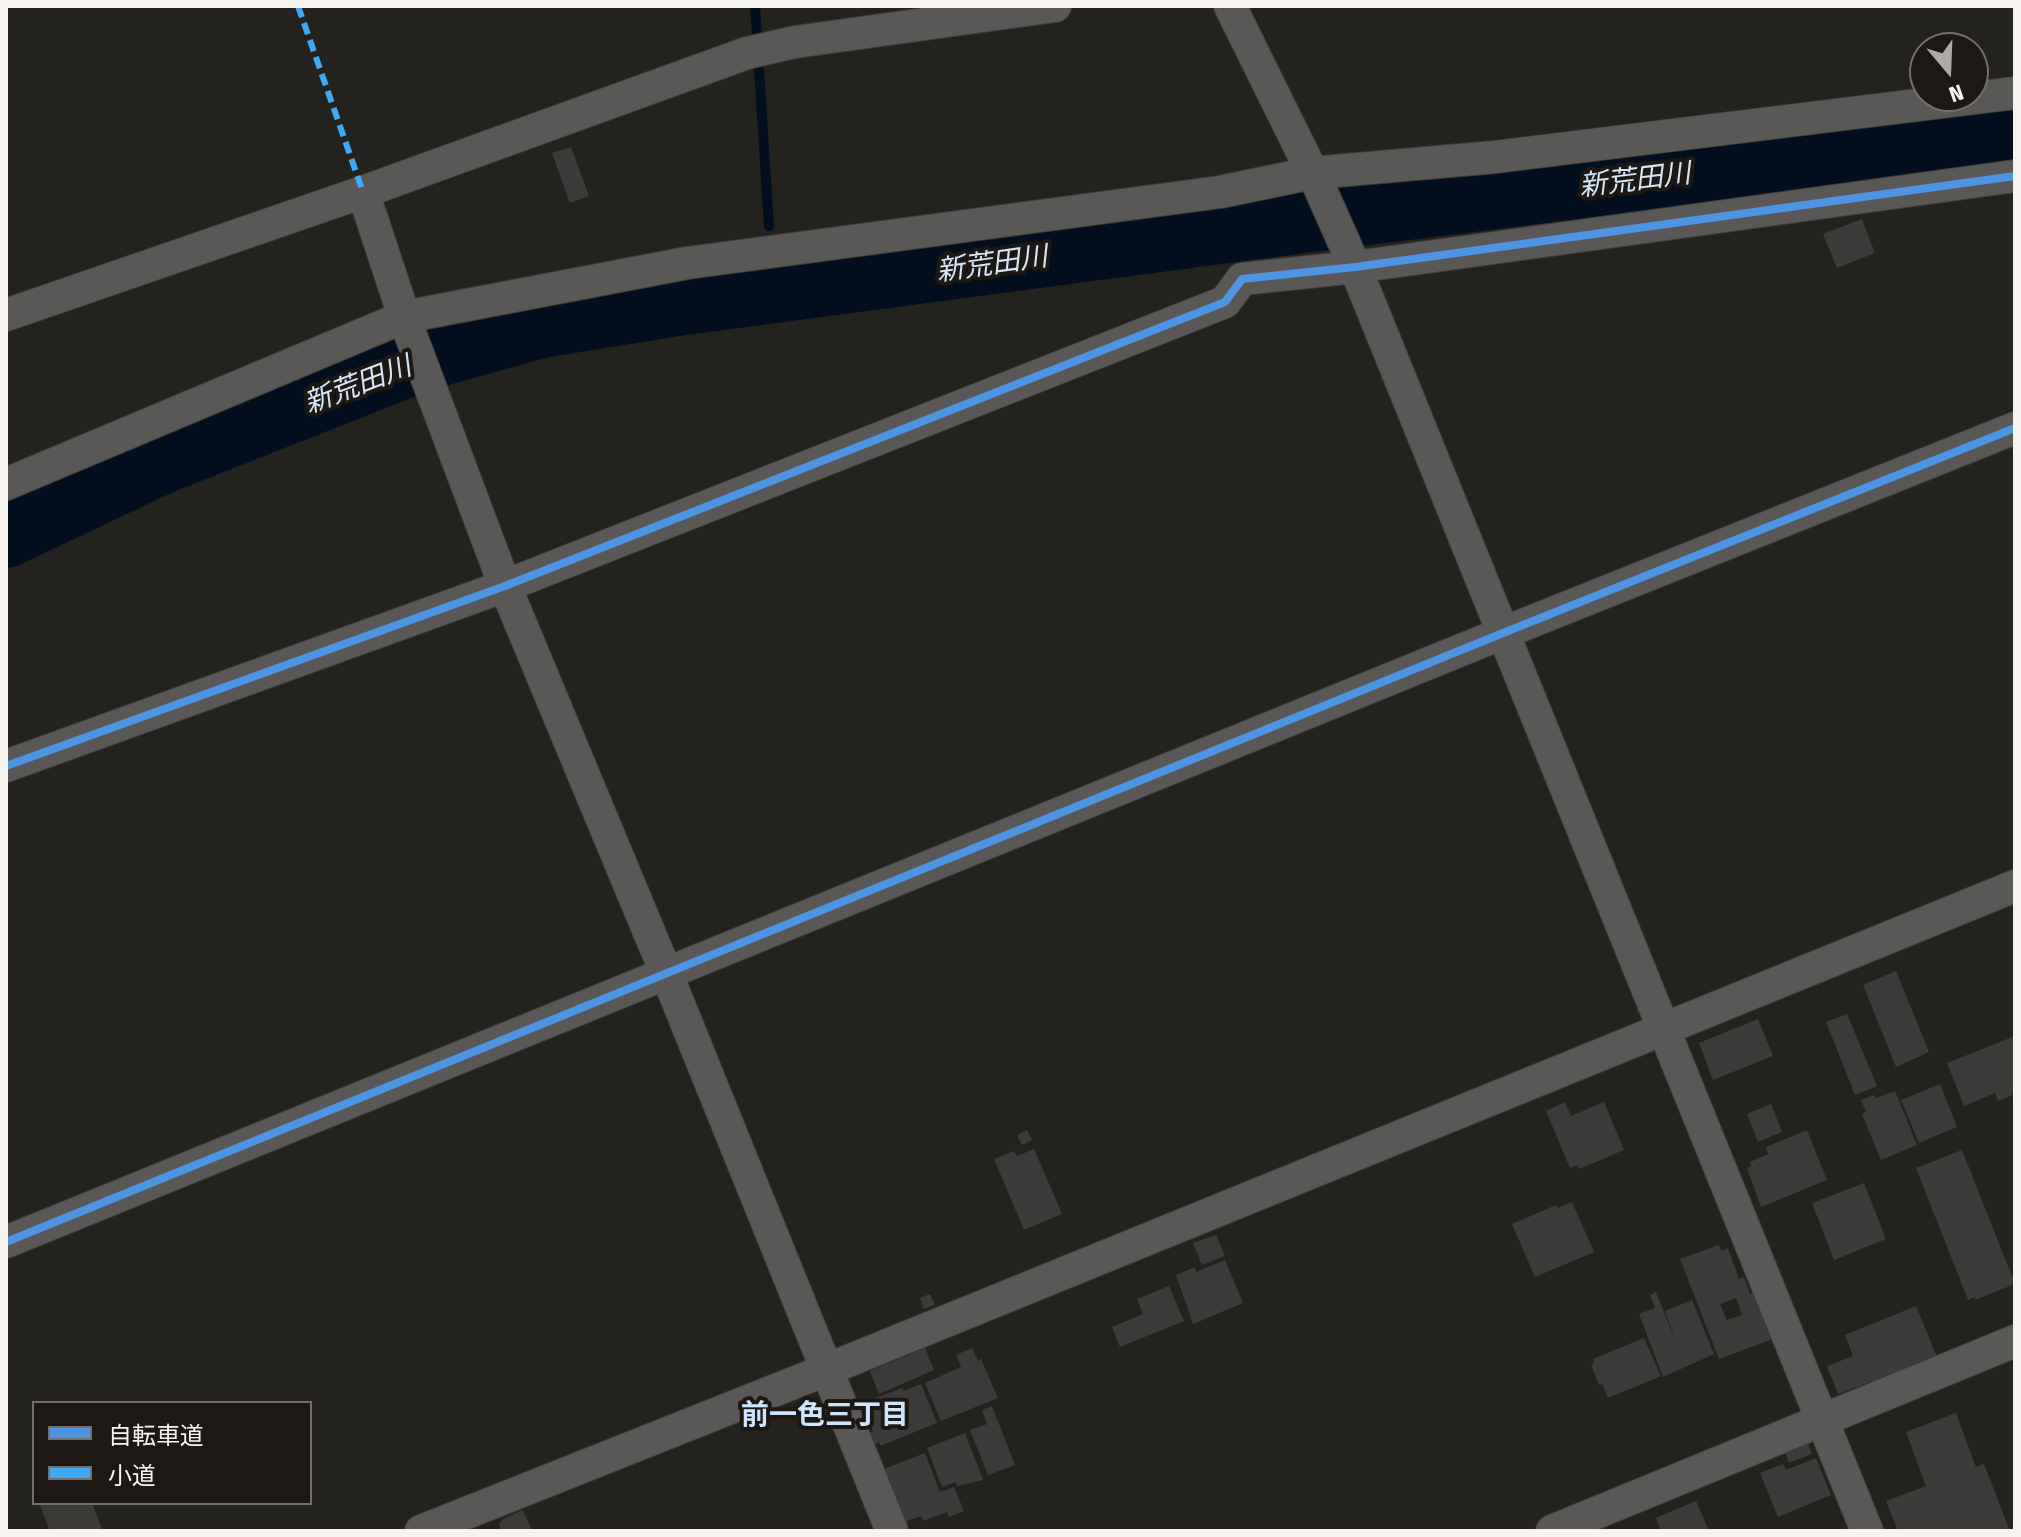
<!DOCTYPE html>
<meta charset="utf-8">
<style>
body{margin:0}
#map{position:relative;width:2021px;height:1537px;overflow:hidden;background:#24221f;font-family:"Fira Sans Condensed","Noto Sans JP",sans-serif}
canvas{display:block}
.frame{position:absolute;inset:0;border:8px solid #f7f4f0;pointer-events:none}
.legend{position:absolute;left:32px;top:1401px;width:280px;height:104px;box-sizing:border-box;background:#1d1814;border:2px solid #74706c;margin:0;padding:10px 14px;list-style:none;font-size:24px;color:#f7f4f0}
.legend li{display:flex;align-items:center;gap:16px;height:40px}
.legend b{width:40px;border:2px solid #74706c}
.north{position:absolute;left:1909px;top:32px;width:80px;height:80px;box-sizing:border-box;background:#1d1814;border:2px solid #74706c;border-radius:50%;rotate:161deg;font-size:22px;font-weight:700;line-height:32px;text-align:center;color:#f7f4f0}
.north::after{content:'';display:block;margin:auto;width:28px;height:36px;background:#adaaa7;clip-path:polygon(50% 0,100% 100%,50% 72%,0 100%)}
</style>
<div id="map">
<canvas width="2021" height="1537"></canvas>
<div class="frame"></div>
<ul class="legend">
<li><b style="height:10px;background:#4d94e3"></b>自転車道</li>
<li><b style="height:10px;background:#3fa9f5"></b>小道</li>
</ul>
<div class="north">N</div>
</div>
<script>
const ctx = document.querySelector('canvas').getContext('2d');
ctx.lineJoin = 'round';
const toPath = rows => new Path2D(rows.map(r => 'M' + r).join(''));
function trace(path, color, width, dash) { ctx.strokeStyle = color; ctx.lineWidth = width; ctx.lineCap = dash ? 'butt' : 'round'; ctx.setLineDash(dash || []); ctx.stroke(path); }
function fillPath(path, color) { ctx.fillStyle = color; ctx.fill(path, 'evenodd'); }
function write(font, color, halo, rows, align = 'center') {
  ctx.font = font + ' "Fira Sans Condensed","Noto Sans JP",sans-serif'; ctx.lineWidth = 8; ctx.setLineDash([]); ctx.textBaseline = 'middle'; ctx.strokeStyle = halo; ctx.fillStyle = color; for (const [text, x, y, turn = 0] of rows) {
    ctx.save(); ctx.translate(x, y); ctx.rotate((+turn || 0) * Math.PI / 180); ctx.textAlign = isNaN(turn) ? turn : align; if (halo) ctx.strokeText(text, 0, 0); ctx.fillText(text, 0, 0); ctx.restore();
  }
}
trace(toPath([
 [755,6,769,226]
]), '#030f1e', 10);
trace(toPath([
 [6,537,160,464,423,360,542,327,684,304,1280,225,2015,133]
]), '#030f1e', 62);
fillPath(toPath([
 [571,147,589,196,570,203,552,153],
 [1862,219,1875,253,1837,268,1823,234],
 [1896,971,1929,1052,1896,1067,1863,985],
 [1847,1014,1877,1086,1855,1095,1826,1022],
 [1758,1019,1773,1056,1713,1080,1699,1043],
 [2015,1036,2015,1094,1998,1101,1995,1093,1964,1106,1947,1063],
 [1940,1084,1957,1127,1919,1143,1901,1100],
 [1895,1091,1917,1145,1881,1160,1862,1114,1866,1112,1861,1100,1874,1095,1876,1098],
 [1565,1102,1571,1116,1604,1102,1624,1150,1579,1169,1578,1165,1570,1168,1546,1111],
 [1771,1104,1782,1132,1758,1142,1747,1114],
 [1027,1130,1032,1140,1022,1145,1017,1135],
 [1807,1130,1827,1180,1761,1207,1747,1168,1751,1166,1750,1162,1768,1154,1766,1147],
 [1034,1149,1062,1214,1024,1230,994,1159,1014,1151,1017,1156],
 [1962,1150,2015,1284,1975,1300,1975,1297,1968,1300,1916,1168],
 [1864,1183,1886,1239,1834,1260,1812,1203],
 [1572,1202,1594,1252,1535,1277,1512,1224,1556,1205,1558,1208],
 [1216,1235,1225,1256,1202,1265,1193,1243],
 [1719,1245,1721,1251,1728,1248,1739,1279,1744,1277,1750,1294,1756,1292,1773,1339,1719,1359,1680,1259],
 [1736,1298,1742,1315,1727,1320,1720,1304],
 [1225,1260,1243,1303,1193,1324,1176,1275,1195,1267,1196,1272],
 [1169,1286,1184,1321,1120,1347,1112,1327,1143,1314,1137,1299],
 [1656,1292,1676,1342,1665,1311,1692,1300,1714,1354,1663,1377,1639,1314,1655,1308,1650,1295],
 [930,1294,935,1305,924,1309,920,1298],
 [1916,1306,1937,1357,1838,1394,1827,1366,1853,1356,1845,1335],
 [1644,1338,1661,1376,1608,1398,1602,1384,1599,1385,1591,1365,1594,1363,1593,1359],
 [925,1348,934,1370,879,1394,870,1371],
 [972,1348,978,1361,981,1359,998,1398,941,1421,925,1383,961,1367,956,1355],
 [921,1384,937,1423,880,1446,879,1442,874,1445,869,1433,873,1431,862,1403,902,1388,904,1391],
 [992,1406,1015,1465,988,1475,970,1430,987,1424,982,1410],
 [1956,1413,1976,1467,1984,1464,2010,1531,1898,1531,1886,1501,1926,1486,1906,1432],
 [965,1433,983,1480,957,1486,956,1482,942,1487,927,1448],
 [1808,1443,1812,1454,1789,1463,1785,1452],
 [925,1453,940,1492,954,1487,964,1511,949,1517,947,1512,923,1521,921,1516,902,1523,881,1470],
 [1816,1458,1831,1495,1778,1517,1760,1473,1783,1464,1786,1470],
 [1696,1501,1709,1531,1661,1531,1656,1518],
 [39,1503,92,1503,103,1531,50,1531],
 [523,1510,532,1531,501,1531,499,1525,503,1519]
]), '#3d3b39');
const minor = toPath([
 [1230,6,1318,184,1355,267,1867,1531],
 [363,192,408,328,505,586,667,975,892,1531],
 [6,315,363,192,747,53,795,42,1055,6],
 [6,484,404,317,687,263,1220,192,1312,173,1495,157,2015,93],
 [6,766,505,586,1225,302,1242,279,1355,267,2015,176],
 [6,1242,1503,633,2015,428],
 [421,1531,826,1370,2015,886],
 [1552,1531,2015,1341]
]);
trace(minor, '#3f3d3b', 34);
trace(minor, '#5a5856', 32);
trace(toPath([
 [298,6,363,192],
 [2015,6,2015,7]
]), '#3fa9f5', 6, [12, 6]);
trace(toPath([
 [6,766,505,586,1225,302,1242,279,1355,267,2015,176],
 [6,1242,1503,633,2015,428]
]), '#4d94e3', 8);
write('italic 28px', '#d4e6f7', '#1d1814', [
 ["新荒田川",1635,181,-7],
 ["新荒田川",992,265,-8],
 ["新荒田川",358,386,-21]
]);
write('bold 28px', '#cee6fd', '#1d1814', [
 ["前一色三丁目",825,1416]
]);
</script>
